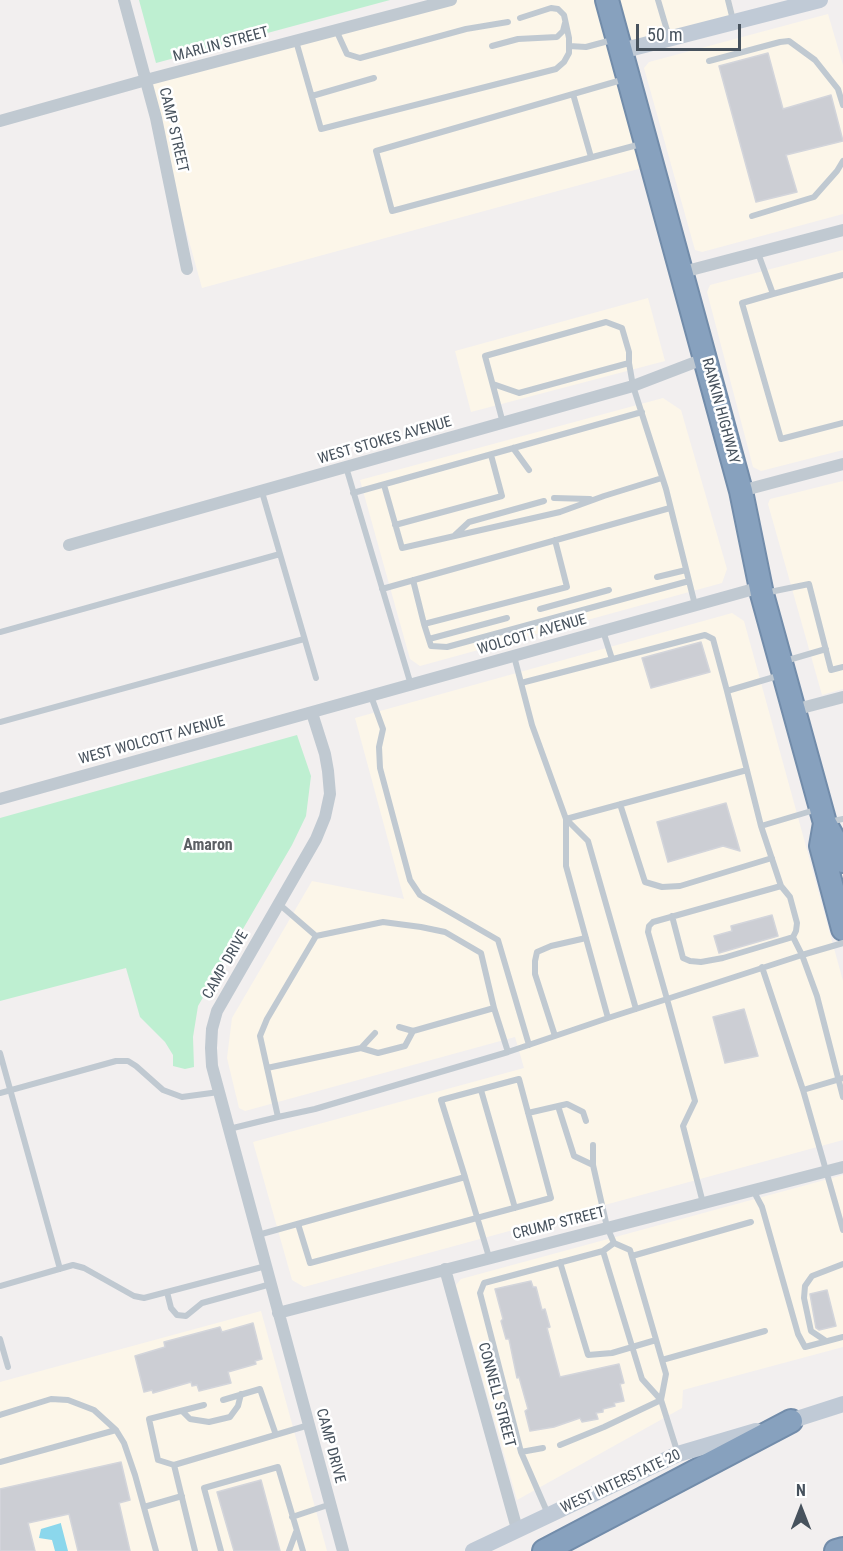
<!DOCTYPE html>
<style>
body{margin:0}
#map{position:relative;width:843px;height:1551px;overflow:hidden;background:#f2efef;font-family:"Roboto Condensed",sans-serif}
canvas{display:block}
.north{position:absolute;left:771px;top:1479px;width:60px;height:60px;-webkit-text-stroke:4px #fff;paint-order:stroke;rotate:0deg;font-size:16px;font-weight:700;line-height:24px;text-align:center;color:#47525d}
.north::after{content:'';display:block;margin:auto;width:21px;height:27px;background:#47525d;clip-path:polygon(50% 0,100% 100%,50% 72%,0 100%)}
.scale{position:absolute;left:636px;top:24px;width:105px;height:27px;box-sizing:border-box;border:3px solid #47525d;border-top:0;padding-left:8px;font-size:18px;line-height:21px;white-space:nowrap;color:#47525d;-webkit-text-stroke:4px #fff;paint-order:stroke}
</style>
<div id="map">
<canvas width="843" height="1551"></canvas>
<div class="north">N</div>
<div class="scale">50 m</div>
</div>
<script>
const ctx = document.querySelector('canvas').getContext('2d');
ctx.lineJoin = 'round';
function fillPath(path, color) { ctx.fillStyle = color; ctx.fill(path, 'evenodd'); }
const toPath = rows => new Path2D(rows.map(r => 'M' + r).join(''));
function trace(path, color, width, dash) { ctx.strokeStyle = color; ctx.lineWidth = width; ctx.lineCap = dash ? 'butt' : 'round'; ctx.setLineDash(dash || []); ctx.stroke(path); }
function write(font, color, halo, rows, align = 'center') {
  ctx.font = font + ' "Roboto Condensed",sans-serif'; ctx.lineWidth = 5; ctx.setLineDash([]); ctx.textBaseline = 'middle'; ctx.strokeStyle = halo; ctx.fillStyle = color; for (const [text, x, y, turn = 0] of rows) {
    ctx.save(); ctx.translate(x, y); ctx.rotate((+turn || 0) * Math.PI / 180); ctx.textAlign = isNaN(turn) ? turn : align; if (halo) ctx.strokeText(text, 0, 0); ctx.fillText(text, 0, 0); ctx.restore();
  }
}
fillPath(toPath([
 [438,0,731,0,737,22,622,51,653,165,202,288,146,85],
 [828,14,843,65,843,214,702,252,695,250,644,68,649,62],
 [843,250,843,450,761,471,753,467,707,292,710,285],
 [648,298,665,361,471,412,455,351],
 [663,398,681,410,727,569,722,583,420,666,410,659,360,480],
 [843,481,843,689,822,695,768,504,770,499],
 [732,613,744,621,843,981,843,1140,304,1287,292,1280,253,1142,524,1068,515,1037,245,1111,239,1108,227,1058,232,1018,312,881,404,899,355,718],
 [843,1175,843,1347,683,1390,682,1408,517,1500,456,1285,461,1279],
 [261,1311,327,1551,0,1551,0,1382]
]), '#fcf6e9');
fillPath(toPath([
 [139,0,390,0,156,63],
 [297,735,311,776,306,816,292,845,198,1006,193,1037,194,1067,185,1069,173,1066,173,1055,165,1042,140,1017,126,968,0,1001,0,818]
]), '#beefd1');
fillPath(toPath([
 [61,1523,61,1524,68,1551,55,1551,52,1540,39,1538,41,1529]
]), '#8bd7ec');
const building = toPath([
 [768,53,783,109,831,95,843,141,786,155,797,192,756,202,719,66,768,53],
 [701,642,710,672,651,688,642,658,701,642],
 [726,803,740,851,723,846,668,862,657,822,726,803],
 [772,915,778,936,719,953,714,936,732,931,731,926,772,915],
 [744,1009,758,1056,725,1063,713,1017,744,1009],
 [531,1281,533,1287,536,1287,542,1310,545,1309,550,1327,547,1328,560,1377,619,1364,624,1383,620,1384,624,1401,614,1403,615,1406,603,1409,603,1412,596,1413,598,1419,582,1422,580,1418,554,1427,530,1431,525,1411,528,1409,519,1377,517,1378,509,1339,506,1339,501,1321,503,1319,495,1289,531,1281],
 [827,1290,836,1326,819,1330,816,1328,810,1294,827,1290],
 [253,1323,262,1359,255,1361,256,1364,228,1372,231,1383,199,1391,197,1385,192,1386,191,1382,153,1393,152,1390,144,1392,135,1356,165,1347,164,1342,220,1327,222,1332,253,1323],
 [121,1462,130,1500,119,1503,130,1551,78,1551,69,1514,28,1523,35,1551,0,1551,0,1489,121,1462],
 [261,1480,280,1551,234,1551,217,1492,261,1480]
]);
fillPath(building, '#ccced4');
trace(building, '#d3d5db', 1.5);
const highway = toPath([
 [607,0,741,491,762,594,825,823,839,848,843,861],
 [825,823,821,846,843,929],
 [544,1551,791,1421],
 [836,1551,843,1549]
]);
trace(highway, '#728caa', 26);
trace(toPath([
 [658,0,669,37],
 [728,0,733,20],
 [336,30,347,54,360,58,466,29,508,22],
 [296,41,321,129,556,69,564,62,569,53,569,38,564,15,558,9,551,8,520,18],
 [492,46,518,39,557,37,563,31,565,23],
 [569,46,586,47,612,40],
 [709,61,780,42,789,41,815,60,838,89,843,105],
 [625,79,376,151,392,211,641,144],
 [573,94,591,157],
 [312,96,374,78],
 [752,216,814,197,837,171,843,161],
 [758,253,773,294,843,275],
 [773,294,742,303,781,439,843,423],
 [493,384,519,393,629,363],
 [503,423,485,356,606,322,622,328,629,352,629,363,633,386,666,489,695,605],
 [513,448,529,470],
 [346,467,411,685],
 [384,485,402,548,560,512,604,496,662,478],
 [262,492,316,678],
 [353,493,642,412],
 [554,498,590,499],
 [395,525,502,496,491,455],
 [454,536,469,522,544,501],
 [657,577,686,570],
 [413,580,424,624,567,587,555,540],
 [382,589,670,508],
 [765,593,809,584,831,670,843,667],
 [540,609,609,590],
 [424,624,431,646,447,647,689,581],
 [603,631,612,659],
 [0,632,280,554],
 [429,639,507,618],
 [514,656,532,725,566,819,747,770],
 [785,661,826,649],
 [521,683,705,635,713,639,727,691],
 [371,696,383,729,379,747,380,768,410,880,420,895,498,940,529,1045],
 [0,722,304,639],
 [620,804,645,882,662,887,680,886,772,858],
 [818,809,761,826,781,886,790,897,797,923,796,931,793,937,802,955,843,943],
 [566,819,566,866,608,1018,667,999,648,932,649,926,653,922,781,886],
 [566,819,588,841,636,1009],
 [829,822,843,819],
 [761,826,727,691,781,675],
 [672,916,683,958,690,961,701,962,723,958,793,937],
 [762,967,803,1090,843,1230],
 [399,1027,413,1031],
 [555,1036,535,974,535,961,537,952,551,946,586,938],
 [361,1048,375,1033],
 [508,1052,608,1018],
 [0,1053,60,1269],
 [267,1068,361,1048,378,1053,405,1046,413,1031,494,1008],
 [481,1090,515,1208],
 [803,1090,843,1078],
 [0,1093,116,1061,128,1061,136,1066,163,1090,182,1097,219,1092],
 [558,1106,574,1156,593,1165],
 [528,1113,567,1104,583,1112,586,1121],
 [278,1117,315,1109,508,1052,494,1008,481,953,445,932,421,927,383,922,316,936],
 [229,1129,278,1117,260,1036,267,1019,316,936,279,904],
 [593,1145,593,1165,607,1227,614,1243,630,1250,666,1374,661,1400,678,1454],
 [753,1190,762,1207,798,1334,805,1347,843,1337],
 [703,1203,683,1126,695,1101,667,999,802,955,817,996,843,1097],
 [298,1224,310,1263,551,1198,519,1079,441,1100,465,1177],
 [258,1235,465,1177,489,1257],
 [632,1256,751,1222],
 [560,1262,588,1355,612,1353,656,1340],
 [0,1286,73,1265,84,1268,134,1296,144,1298,266,1266],
 [167,1292,171,1308,177,1315,186,1316,202,1303,271,1284],
 [0,1339,8,1367],
 [826,1341,811,1331,804,1298,805,1286,812,1276,843,1264],
 [662,1360,765,1331],
 [223,1400,260,1389,276,1435],
 [182,1411,190,1419,209,1422,230,1417,238,1406,241,1394],
 [0,1415,51,1399,68,1400,94,1410,116,1430],
 [560,1445,604,1427,661,1400,642,1379,603,1251,614,1243],
 [521,1452,543,1448],
 [0,1462,116,1430,124,1443,135,1475,156,1551],
 [174,1465,158,1460,149,1419,204,1405],
 [144,1507,182,1496],
 [548,1514,521,1452,480,1293,484,1283,603,1251],
 [292,1517,331,1504],
 [195,1551,174,1465,309,1425],
 [221,1551,204,1488,278,1467,303,1551],
 [289,1551,296,1532]
]), '#c0c9d1', 6);
trace(toPath([
 [124,0,156,118,187,269],
 [0,121,146,80,451,0],
 [683,272,843,230],
 [741,491,843,464],
 [69,545,633,386,706,358],
 [794,710,843,697],
 [312,713,325,754,328,771,330,794,325,817,316,839,217,1011,212,1029,211,1048,212,1066,343,1551],
 [0,799,761,587],
 [445,1269,517,1529],
 [278,1313,843,1167]
]), '#c0c9d1', 12);
trace(toPath([
 [621,51,820,0],
 [781,1424,843,1404],
 [473,1551,678,1454,756,1431]
]), '#c0cad6', 16);
trace(highway, '#87a1be', 22);
write('15px', '#47525d', '#fff', [
 ["MARLIN STREET",221,45,-15],
 ["CAMP STREET",173,130,77],
 ["RANKIN HIGHWAY",720,411,75],
 ["WEST STOKES AVENUE",385,441,-16],
 ["WOLCOTT AVENUE",532,635,-16],
 ["WEST WOLCOTT AVENUE",152,741,-15],
 ["CAMP DRIVE",226,965,-60],
 ["CRUMP STREET",559,1224,-14],
 ["CONNELL STREET",496,1395,75],
 ["CAMP DRIVE",330,1446,75],
 ["WEST INTERSTATE 20",621,1482,-25]
]);
write('bold 16px', '#5c5f64', '#fff', [
 ["Amaron",208,846]
]);
</script>
